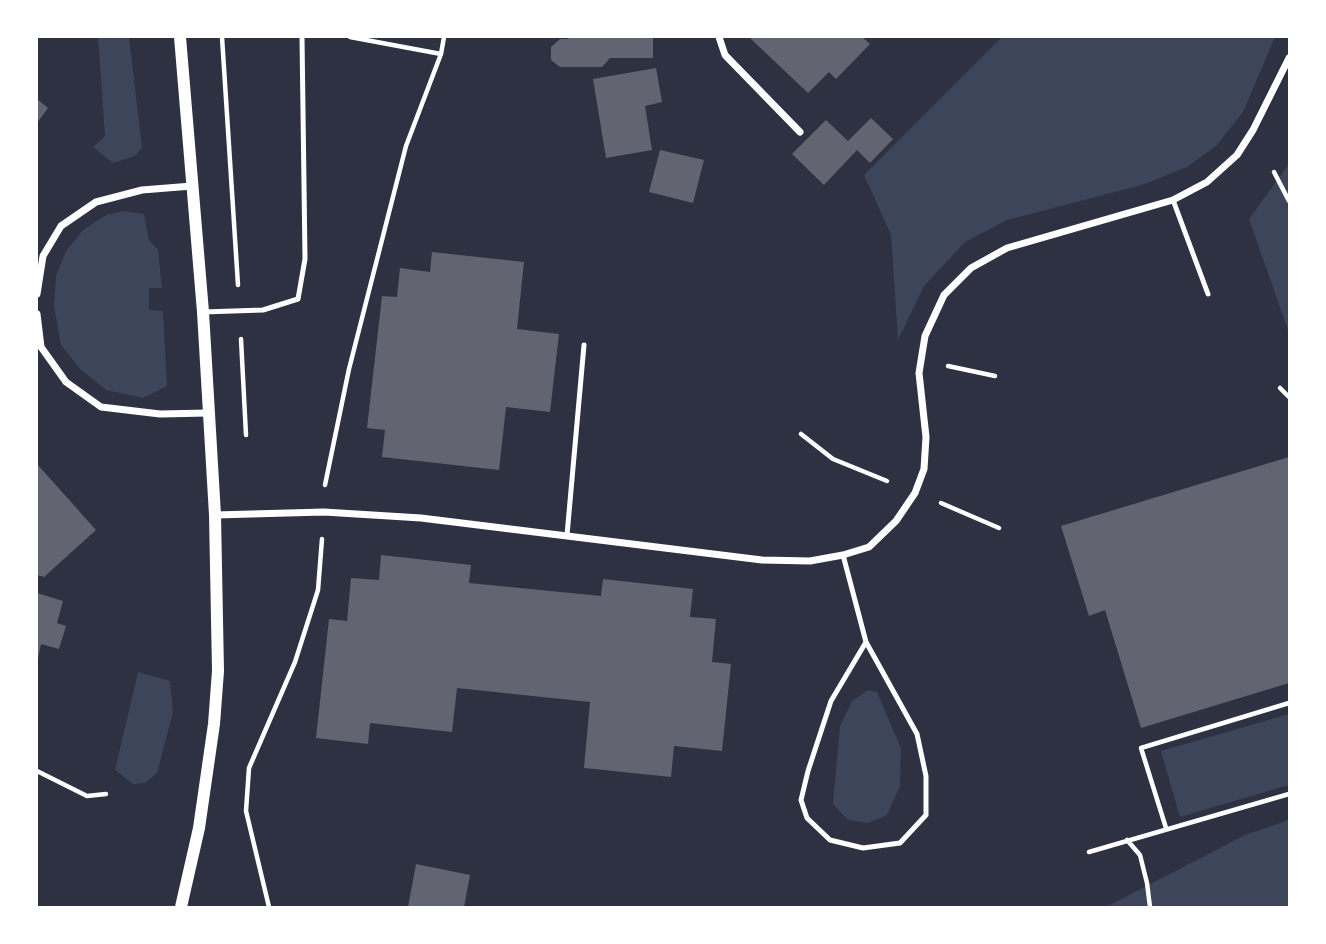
<!DOCTYPE html>
<style>
body{margin:0}
#map{position:relative;width:1326px;height:944px;overflow:hidden;background:#2d3142;font-family:"Roboto Condensed",sans-serif}
canvas{display:block}
.frame{position:absolute;inset:0;border:38px solid #fff;pointer-events:none}
</style>
<div id="map">
<canvas width="1326" height="944"></canvas>
<div class="frame"></div>
</div>
<script>
const ctx = document.querySelector('canvas').getContext('2d');
ctx.lineJoin = 'round';
function fillPath(path, color) { ctx.fillStyle = color; ctx.fill(path, 'evenodd'); }
const toPath = rows => new Path2D(rows.map(r => 'M' + r).join(''));
function trace(path, color, width, dash) { ctx.strokeStyle = color; ctx.lineWidth = width; ctx.lineCap = dash ? 'butt' : 'round'; ctx.setLineDash(dash || []); ctx.stroke(path); }
fillPath(toPath([
 [98,37,129,37,142,148,135,156,113,163,93,147,105,136],
 [1002,37,1275,37,1243,112,1216,146,1187,167,1142,185,1007,220,965,242,924,286,898,340,891,235,864,175],
 [1289,164,1289,333,1249,219],
 [123,211,144,214,149,240,158,250,162,288,149,288,149,310,163,311,167,386,143,398,106,390,80,369,61,345,54,306,56,276,66,251,83,230,106,215],
 [138,672,170,681,173,712,157,773,145,783,133,784,115,770],
 [868,690,877,692,901,748,900,786,887,815,868,823,848,820,833,804,840,726,852,701],
 [1289,714,1289,785,1180,817,1161,751],
 [1289,820,1289,907,1106,907,1245,835]
]), '#3c4559');
fillPath(toPath([
 [568,37,653,37,653,58,610,58,602,67,560,67,551,60,551,47,560,39,568,39],
 [751,37,862,37,870,44,836,79,829,72,808,93,750,38],
 [656,68,662,102,645,106,652,150,606,158,593,79],
 [37,99,48,108,37,123],
 [871,118,893,139,870,163,857,150,824,185,792,154,826,120,848,141],
 [660,150,704,160,693,203,649,192],
 [432,252,524,262,517,329,559,334,550,412,506,407,499,470,382,457,385,430,367,428,382,296,397,297,400,268,430,272],
 [1289,457,1289,683,1141,728,1105,610,1089,616,1061,526],
 [37,464,96,530,44,577,37,575],
 [381,555,471,565,469,583,601,596,603,579,693,589,690,617,716,619,712,662,731,664,722,751,674,746,671,777,584,768,590,702,457,688,452,732,370,723,368,744,316,738,329,619,347,621,351,578,379,580],
 [37,593,63,601,57,623,66,626,59,649,41,644,38,658],
 [416,864,470,875,464,907,408,907]
]), '#626471');
trace(toPath([
 [222,37,238,285],
 [350,37,441,54],
 [1274,172,1289,201],
 [241,339,246,435],
 [948,366,995,376],
 [1280,388,1289,397],
 [801,434,833,459,887,481],
 [325,485,349,369,406,146,441,54,444,37],
 [941,503,999,528],
 [37,771,87,796,106,794],
 [1166,828,1141,748,1289,703],
 [1127,840,1140,855,1147,883,1150,907],
 [1089,852,1289,794],
 [269,907,246,811,249,768,295,662,318,590,322,539]
]), '#fff', 4.5);
trace(toPath([
 [1173,200,1208,294],
 [203,312,263,310,298,299,305,259,302,37],
 [567,535,584,345],
 [843,555,866,642,917,734,926,776,926,815,900,843,863,848,830,840,807,818,801,800,808,771,831,701,866,642]
]), '#fff', 5);
trace(toPath([
 [719,37,725,55,800,132],
 [37,294,43,256,61,226,96,202,142,190,192,186],
 [37,314,41,347,66,382,101,407,160,414,208,413],
 [215,515,324,512,421,518,762,560,810,561,843,555,869,547,896,521,915,493,924,469,926,437,919,373,925,336,944,295,971,268,1007,248,1173,200,1207,182,1237,155,1253,130,1289,58]
]), '#fff', 7);
trace(toPath([
 [180,37,203,312,215,515,218,671,214,724,199,828,181,907]
]), '#fff', 12);
</script>
